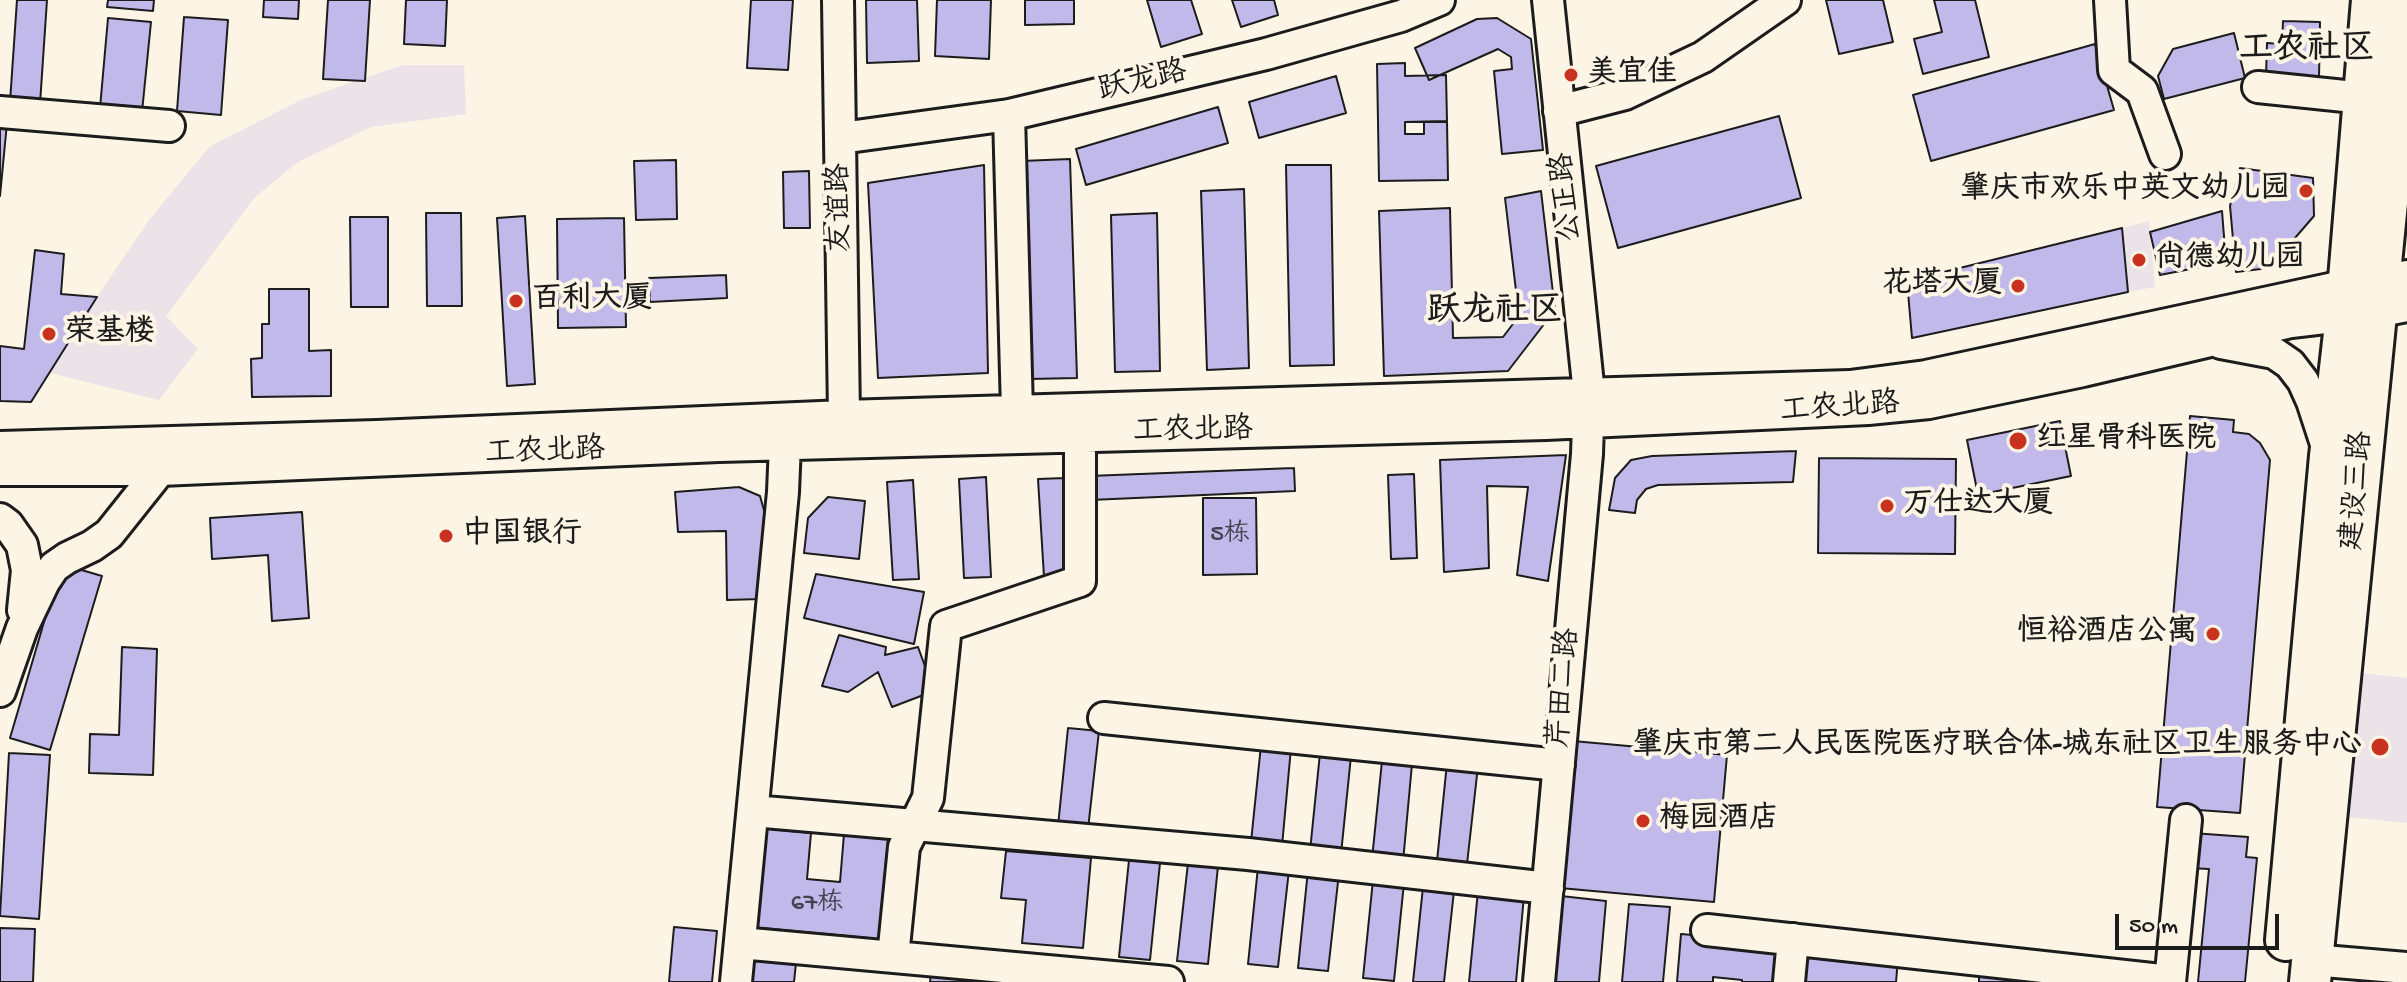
<!DOCTYPE html>
<meta charset="utf-8">
<style>
body{margin:0}
#map{position:relative;width:2407px;height:982px;overflow:hidden;background:#fcf5e5;font-family:"Gochi Hand",sans-serif}
canvas{display:block}
.scale{position:absolute;left:2115px;top:914px;width:164px;height:36px;box-sizing:border-box;border:4px solid #1c1c1c;border-top:0;padding-left:10px;font-size:24px;line-height:28px;white-space:nowrap;color:#1c1c1c;-webkit-text-stroke:6px #fcf5e5;paint-order:stroke}
</style>
<div id="map">
<canvas width="2407" height="982"></canvas>
<div class="scale">50 m</div>
</div>
<script>
const ctx = document.querySelector('canvas').getContext('2d');
ctx.lineJoin = 'round';
function fillPath(path, color) { ctx.fillStyle = color; ctx.fill(path, 'evenodd'); }
const toPath = rows => new Path2D(rows.map(r => 'M' + r).join(''));
function trace(path, color, width, dash) { ctx.strokeStyle = color; ctx.lineWidth = width; ctx.lineCap = dash ? 'butt' : 'round'; ctx.setLineDash(dash || []); ctx.stroke(path); }
function write(font, color, halo, rows, align = 'center') {
  ctx.font = font + ' "Gochi Hand","LXGW WenKai TC",sans-serif'; ctx.lineWidth = 8; ctx.setLineDash([]); ctx.textBaseline = 'middle'; ctx.strokeStyle = halo; ctx.fillStyle = color; for (const [text, x, y, turn = 0] of rows) {
    ctx.save(); ctx.translate(x, y); ctx.rotate((+turn || 0) * Math.PI / 180); ctx.textAlign = isNaN(turn) ? turn : align; if (halo) ctx.strokeText(text, 0, 0); ctx.fillText(text, 0, 0); ctx.restore();
  }
}
fillPath(toPath([
 [403,65,464,65,466,114,371,127,298,162,254,198,166,316,198,349,159,400,50,373,80,322,149,220,210,146,303,99],
 [2149,221,2155,287,2128,292,2122,228],
 [2360,673,2407,678,2407,823,2346,817]
]), '#ebe3e7');
const building = toPath([
 [17,0,47,0,40,104,10,102,17,0],
 [108,0,154,0,153,11,107,7,108,0],
 [264,0,299,0,298,19,263,17,264,0],
 [328,0,370,0,365,81,323,79,328,0],
 [406,0,447,0,445,46,404,44,406,0],
 [751,0,793,0,788,70,747,68,751,0],
 [866,0,917,0,919,61,867,63,866,0],
 [937,0,991,0,989,59,935,56,937,0],
 [1025,0,1074,0,1074,24,1025,25,1025,0],
 [1147,0,1191,0,1202,34,1161,47,1147,0],
 [1232,0,1274,0,1278,15,1241,27,1232,0],
 [1826,0,1883,0,1893,42,1839,54,1826,0],
 [1934,0,1975,0,1989,57,1923,74,1914,39,1942,32,1934,0],
 [184,17,228,20,221,115,177,111,184,17],
 [108,18,151,22,142,112,100,108,108,18],
 [1497,18,1531,39,1543,150,1502,154,1494,71,1512,69,1511,57,1498,49,1429,80,1415,48,1477,19,1497,18],
 [2283,21,2320,22,2319,78,2266,77,2267,43,2282,44,2283,21],
 [2234,33,2245,78,2164,99,2158,76,2173,49,2234,33],
 [2095,44,2114,110,1931,161,1913,95,2095,44],
 [1405,63,1405,76,1446,75,1447,121,1405,122,1405,134,1424,134,1424,122,1447,122,1448,180,1379,181,1377,64,1405,63],
 [1336,76,1346,113,1259,138,1249,102,1336,76],
 [1218,107,1228,143,1086,185,1076,149,1218,107],
 [1779,116,1801,198,1618,248,1596,166,1779,116],
 [0,123,7,123,0,196,0,123],
 [1070,159,1077,378,1029,379,1022,161,1070,159],
 [676,160,677,219,636,220,634,161,676,160],
 [984,165,988,373,878,378,868,183,984,165],
 [1286,165,1331,165,1334,365,1290,366,1286,165],
 [2240,168,2313,178,2314,216,2269,268,2236,272,2230,206,2240,168],
 [809,171,810,228,784,228,783,172,809,171],
 [1244,189,1249,368,1207,370,1201,191,1244,189],
 [1541,191,1555,310,1508,371,1384,376,1379,211,1450,208,1453,338,1503,337,1519,316,1505,198,1541,191],
 [2222,211,2226,262,2160,275,2150,232,2222,211],
 [426,213,461,213,462,306,427,306,426,213],
 [1157,213,1160,371,1115,372,1111,215,1157,213],
 [525,216,535,384,507,386,497,218,525,216],
 [350,217,388,217,388,307,351,307,350,217],
 [624,218,626,327,558,328,557,219,624,218],
 [2122,228,2128,292,1912,338,1907,281,2122,228],
 [35,250,64,254,61,294,97,297,31,402,0,401,0,346,24,349,35,250],
 [726,275,727,298,650,302,649,278,726,275],
 [269,289,309,289,309,351,331,350,331,396,252,397,251,359,262,358,262,324,269,324,269,289],
 [2190,416,2234,420,2233,432,2249,434,2260,443,2270,460,2240,813,2157,807,2190,416],
 [2060,421,2071,476,1978,495,1967,440,2060,421],
 [1796,451,1793,482,1658,485,1646,489,1637,500,1635,513,1609,510,1615,478,1631,460,1652,456,1796,451],
 [1566,455,1548,581,1517,575,1528,487,1487,486,1489,568,1444,572,1440,460,1566,455],
 [1819,458,1956,459,1955,554,1818,553,1819,458],
 [1294,468,1295,491,1090,500,1089,476,1294,468],
 [1414,474,1417,558,1391,559,1388,475,1414,474],
 [986,477,991,577,964,578,959,479,986,477],
 [1065,478,1070,575,1044,577,1038,479,1065,478],
 [913,480,919,579,893,580,887,482,913,480],
 [739,487,760,496,767,521,760,599,727,600,726,531,678,532,675,492,739,487],
 [828,497,865,501,859,559,804,553,808,518,828,497],
 [1203,498,1256,498,1257,574,1203,575,1203,498],
 [302,512,309,618,272,621,268,555,212,559,210,518,302,512],
 [61,564,102,576,50,750,10,738,61,564],
 [816,574,924,592,914,644,804,618,816,574],
 [839,635,886,647,885,655,918,647,934,691,892,707,878,672,848,692,822,686,839,635],
 [122,647,157,649,153,775,89,773,90,734,119,735,122,647],
 [1068,728,1099,731,1088,829,1058,826,1068,728],
 [1573,741,1727,755,1714,902,1560,888,1573,741],
 [1261,745,1291,748,1282,846,1251,842,1261,745],
 [9,753,50,755,39,919,0,916,9,753],
 [1320,753,1351,756,1341,854,1310,851,1320,753],
 [1382,761,1412,764,1403,862,1372,859,1382,761],
 [1447,763,1478,766,1467,864,1437,861,1447,763],
 [759,828,811,833,807,879,840,882,844,834,888,838,879,939,751,927,759,828],
 [2192,833,2248,837,2246,857,2257,858,2245,982,2198,982,2209,869,2189,868,2192,833],
 [1006,851,1091,858,1083,948,1022,943,1026,900,1001,898,1006,851],
 [1129,860,1160,863,1150,960,1119,957,1129,860],
 [1188,863,1218,866,1208,964,1177,961,1188,863],
 [1258,867,1289,870,1278,967,1248,964,1258,867],
 [1308,870,1339,873,1328,971,1298,968,1308,870],
 [1373,880,1404,883,1394,981,1363,978,1373,880],
 [1423,887,1454,891,1444,982,1413,982,1423,887],
 [1478,891,1524,896,1516,982,1469,982,1478,891],
 [1561,896,1606,901,1599,982,1553,982,1561,896],
 [1629,904,1670,907,1663,982,1622,982,1629,904],
 [674,927,717,931,712,982,669,982,674,927],
 [0,928,35,929,33,982,0,982,0,928],
 [1681,934,1785,943,1782,982,1742,982,1742,980,1713,977,1713,982,1677,982,1681,934],
 [1800,947,1898,959,1896,982,1797,982,1800,947],
 [748,959,796,963,794,982,746,982,748,959],
 [1979,971,2027,975,2027,982,1979,982,1979,971],
 [931,973,970,976,969,982,930,982,931,973]
]);
fillPath(building, '#c2b9eb');
trace(building, '#1c1c1c', 2);
const minor = toPath([
 [838,0,844,416],
 [2110,0,2114,70,2142,91,2165,154],
 [2258,87,2364,98],
 [1559,111,1625,94,1703,57,1785,0],
 [0,112,169,126],
 [1009,115,1017,411],
 [841,138,1009,115,1266,54,1401,16,1439,0],
 [2221,343,2274,353,2290,364,2303,381,2312,401,2328,450],
 [0,447,377,436,844,416,1850,386,1926,376,2348,285,2407,276],
 [0,470,160,470,719,446,1546,424,1868,409,1929,403,2083,371,2291,322,2376,312,2407,306],
 [0,519,8,525,22,545,27,570,23,610],
 [0,691,22,628,44,582,54,567,67,558,92,546,109,534,160,470],
 [1104,718,1559,765],
 [753,811,1248,854,1548,888],
 [1707,930,2170,981],
 [740,943,1168,982],
 [893,957,904,847,928,798,946,626,1080,581,1080,436],
 [2312,960,2407,968],
 [736,982,783,492,785,444],
 [1539,982,1587,454,1589,394,1548,0],
 [1789,982,1793,939],
 [2170,982,2186,820]
]);
const major = toPath([
 [2286,940,2330,456,2346,316,2372,0],
 [2310,982,2407,0]
]);
trace(minor, '#1c1c1c', 36);
trace(major, '#1c1c1c', 46);
trace(minor, '#fcf5e5', 30);
trace(major, '#fcf5e5', 40);
for (const [x, y, r, color] of [
 [1571,75,8,"#c8321e"],
 [2306,191,8,"#c8321e"],
 [2139,260,8,"#c8321e"],
 [2018,286,8,"#c8321e"],
 [516,301,8,"#c8321e"],
 [49,334,8,"#c8321e"],
 [2018,441,10,"#c8321e"],
 [1887,506,8,"#c8321e"],
 [446,536,8,"#c8321e"],
 [2213,634,8,"#c8321e"],
 [2380,747,10,"#c8321e"],
 [1643,821,8,"#c8321e"]
]) { const dot = new Path2D(); dot.arc(x, y, r, 0, 2 * Math.PI); ctx.fillStyle = color; ctx.fill(dot); trace(dot, '#fcf5e5', 3); }
write('26px', '#464350', null, [
 ["5栋",1230,536],
 ["67栋",817,905]
]);
write('bold 30px', '#1c1c1c', '#fcf5e5', [
 ["美宜佳",1587,75],
 ["肇庆市欢乐中英文幼儿园",2290,191,"right"],
 ["尚德幼儿园",2155,260],
 ["花塔大厦",2002,286,"right"],
 ["百利大厦",532,301],
 ["荣基楼",65,334],
 ["红星骨科医院",2036,441],
 ["万仕达大厦",1903,506],
 ["中国银行",462,536],
 ["恒裕酒店公寓",2197,634,"right"],
 ["肇庆市第二人民医院医疗联合体-城东社区卫生服务中心",2362,747,"right"],
 ["梅园酒店",1659,821]
], 'left');
write('30px', '#1c1c1c', '#fcf5e5', [
 ["跃龙路",1143,83,-13],
 ["公正路",1569,197,-96],
 ["友谊路",842,208,-91],
 ["工农北路",1840,410,-4],
 ["工农北路",1193,433,-1],
 ["工农北路",545,454,-2],
 ["建设三路",2359,491,-85],
 ["芹田二路",1566,688,-85]
]);
write('bold 34px', '#1c1c1c', '#fcf5e5', [
 ["工农社区",2307,52],
 ["跃龙社区",1495,314]
]);
</script>
